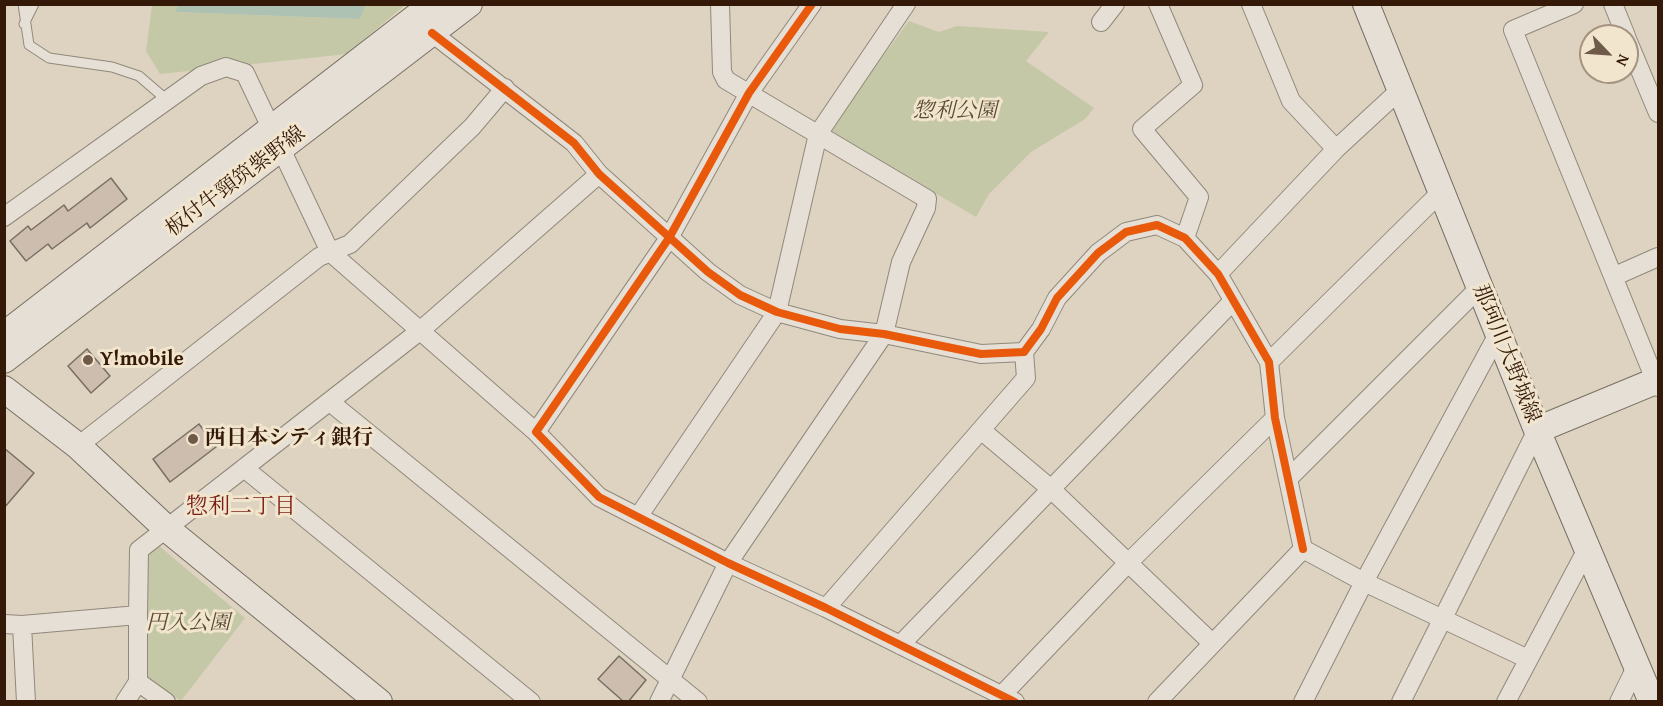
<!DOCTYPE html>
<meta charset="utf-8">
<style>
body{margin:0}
#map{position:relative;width:1663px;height:706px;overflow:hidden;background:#ddd3c0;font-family:"Gentium Book Plus",serif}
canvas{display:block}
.frame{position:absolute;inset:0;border:6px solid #341909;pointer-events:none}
.north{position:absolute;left:1579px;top:24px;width:60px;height:60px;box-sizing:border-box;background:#f1e5ce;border:2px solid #a5937f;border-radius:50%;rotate:115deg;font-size:16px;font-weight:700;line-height:24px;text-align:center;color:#341909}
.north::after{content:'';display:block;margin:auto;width:21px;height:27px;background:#6f5a49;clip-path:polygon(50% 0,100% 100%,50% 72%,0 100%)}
</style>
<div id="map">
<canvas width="1663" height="706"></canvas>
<div class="frame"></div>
<div class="north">N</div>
</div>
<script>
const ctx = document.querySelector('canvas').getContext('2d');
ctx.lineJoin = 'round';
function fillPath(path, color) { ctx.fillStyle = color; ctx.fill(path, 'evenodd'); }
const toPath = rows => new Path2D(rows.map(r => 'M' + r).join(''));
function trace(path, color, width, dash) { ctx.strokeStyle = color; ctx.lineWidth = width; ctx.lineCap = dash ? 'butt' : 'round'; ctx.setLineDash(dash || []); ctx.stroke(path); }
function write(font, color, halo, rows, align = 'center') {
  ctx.font = font + ' "Gentium Book Plus","Noto Serif JP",serif'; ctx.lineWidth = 6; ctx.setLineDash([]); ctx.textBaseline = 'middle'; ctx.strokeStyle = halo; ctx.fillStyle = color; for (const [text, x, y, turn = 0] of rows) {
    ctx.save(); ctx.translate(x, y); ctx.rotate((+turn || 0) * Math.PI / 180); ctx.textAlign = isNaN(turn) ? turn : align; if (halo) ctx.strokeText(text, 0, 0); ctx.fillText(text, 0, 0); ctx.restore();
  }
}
fillPath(toPath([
 [152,5,180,5,176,12,360,19,366,5,405,5,347,54,160,74,146,51],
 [909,21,939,32,957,26,1049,32,1026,61,1094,108,1085,119,1031,152,989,194,976,217,832,133,831,126],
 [159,546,245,618,181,701,147,677,145,557]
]), '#c5c8a6');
fillPath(toPath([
 [180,4,366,4,366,5,360,19,175,12]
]), '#adc2b2');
const building = toPath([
 [111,178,127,199,90,228,87,223,52,249,48,244,26,261,10,241,28,226,31,230,64,205,68,211,111,178],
 [87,349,110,376,91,393,68,366,87,349],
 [199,424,216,447,170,482,153,459,199,424],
 [4,448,34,473,4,508,4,448],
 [619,656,646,680,628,702,624,702,598,679,619,656]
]);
fillPath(building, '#cdbdaf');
trace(building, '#786f63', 1.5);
const lane = toPath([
 [23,4,29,45,49,58,112,67,139,76,168,101],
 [24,24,34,4]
]);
const street = toPath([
 [812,4,749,93,669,238,536,432,599,497,728,563,826,608,1015,702],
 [1158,4,1193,85,1142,129,1199,197,1185,238],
 [1251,4,1291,101,1336,149],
 [1574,4,1513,30,1658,387],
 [1613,4,1626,36],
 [1101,22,1115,4],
 [432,33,574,143,599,174,708,272,740,295,777,312,840,329,884,334,981,354,1024,352,1041,329,1057,298,1098,253,1126,232,1157,225,1185,238,1218,274,1269,362,1275,418,1303,549],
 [1627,39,1658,113],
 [4,217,201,76,226,67,245,73,330,252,536,432],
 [1218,274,1336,149,1401,89],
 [1615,276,1658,257],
 [1269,362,1441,192],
 [330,402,698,702],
 [981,430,1051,489,1212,643],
 [78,446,319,257,350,244,472,127,505,88],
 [244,468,531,702],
 [1288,479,1479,288],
 [638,517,777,312,818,134,906,4],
 [826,608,1026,378,1024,352],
 [4,624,22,625,138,615,139,550,421,330,599,174],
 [22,625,26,702],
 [900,645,1233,301],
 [138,682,166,702],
 [125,702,138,682,138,615],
 [659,702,728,563,884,334,901,262,926,208,927,199,726,80,722,72,720,4],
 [1001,702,1002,695,1127,564,1275,418],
 [1157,702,1303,549,1364,582,1528,659],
 [1303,702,1364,582,1498,334],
 [1401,702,1537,430],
 [1506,702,1586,551],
 [1619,702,1637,665]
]);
const secondary = toPath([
 [1366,4,1537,430,1652,702],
 [4,335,433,4],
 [4,360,469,4],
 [4,389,78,446,167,529,379,702],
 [1537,430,1658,380]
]);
trace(lane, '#91887b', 11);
trace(street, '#91887b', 20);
trace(secondary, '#786f63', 28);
trace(lane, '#e5dfd5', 9);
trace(street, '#e5dfd5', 18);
trace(secondary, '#e5dfd5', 26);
trace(toPath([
 [812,4,749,93,669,238,536,432,599,497,728,563,826,608,1015,702],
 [432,33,574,143,599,174,708,272,740,295,777,312,840,329,884,334,981,354,1024,352,1041,329,1057,298,1098,253,1126,232,1157,225,1185,238,1218,274,1269,362,1275,418,1303,549]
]), '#e8590c', 8);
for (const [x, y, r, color] of [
 [88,360,6,"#6f5a49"],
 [193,439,6,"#6f5a49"]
]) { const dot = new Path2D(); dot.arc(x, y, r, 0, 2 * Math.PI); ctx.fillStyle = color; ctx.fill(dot); trace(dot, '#f1e5ce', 2); }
write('italic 21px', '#5a4b32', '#f1e5ce', [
 ["惣利公園",955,112],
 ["円入公園",188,624]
]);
write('21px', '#341909', '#f1e5ce', [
 ["板付牛頸筑紫野線",236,182,-37],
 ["那珂川大野城線",1506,354,68]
]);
write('bold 21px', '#341909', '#f1e5ce', [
 ["Y!mobile",100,360],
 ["西日本シティ銀行",205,439]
], 'left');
write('22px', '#7a1f14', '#f1e5ce', [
 ["惣利二丁目",241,507]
]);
</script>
